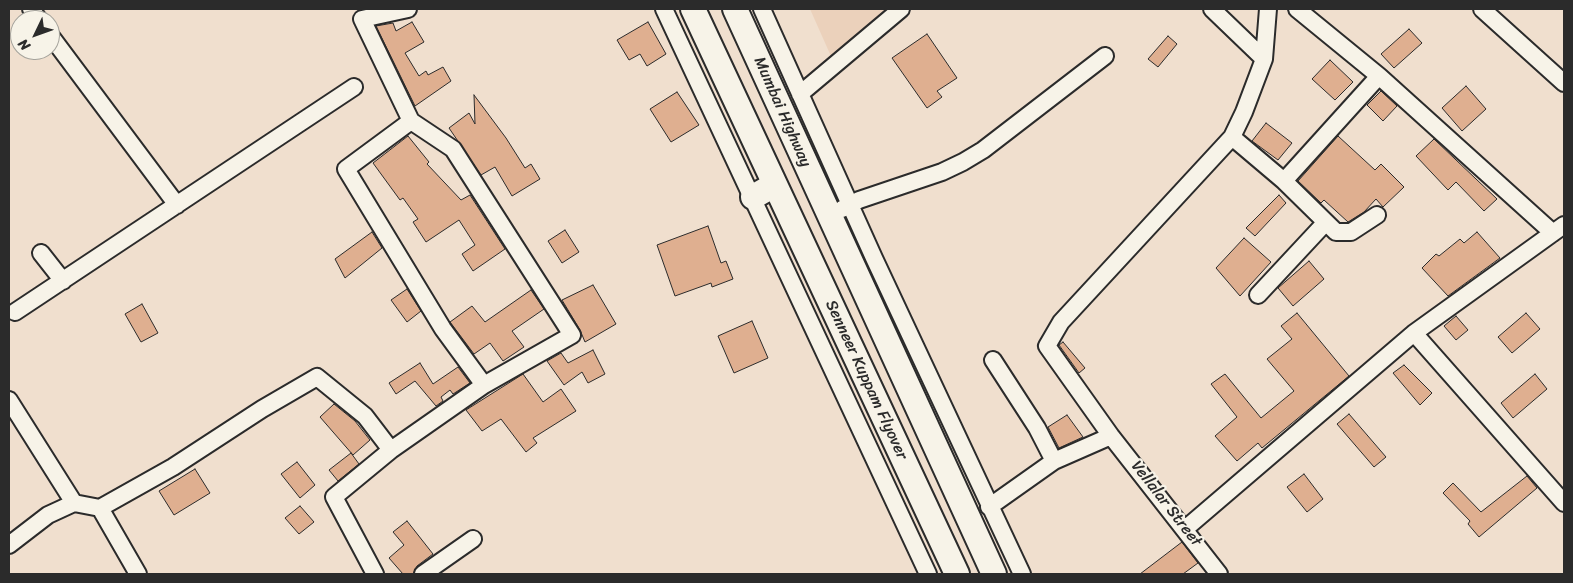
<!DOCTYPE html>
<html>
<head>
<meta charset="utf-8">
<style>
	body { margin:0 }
	#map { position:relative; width:1573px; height:583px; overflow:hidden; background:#f0dfce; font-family:Sriracha,sans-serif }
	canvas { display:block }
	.frame { position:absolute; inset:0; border:10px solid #2b2b2b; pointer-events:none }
	.north { position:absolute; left:10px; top:10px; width:50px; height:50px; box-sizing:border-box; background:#f7f3e8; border:1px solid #a5a39c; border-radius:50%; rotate:228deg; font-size:14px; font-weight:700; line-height:20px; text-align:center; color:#2b2b2b }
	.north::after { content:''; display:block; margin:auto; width:18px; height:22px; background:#2b2b2b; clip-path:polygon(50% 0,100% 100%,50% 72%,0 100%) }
</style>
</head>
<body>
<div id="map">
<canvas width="1573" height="583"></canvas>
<div class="frame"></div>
<div class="north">N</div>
</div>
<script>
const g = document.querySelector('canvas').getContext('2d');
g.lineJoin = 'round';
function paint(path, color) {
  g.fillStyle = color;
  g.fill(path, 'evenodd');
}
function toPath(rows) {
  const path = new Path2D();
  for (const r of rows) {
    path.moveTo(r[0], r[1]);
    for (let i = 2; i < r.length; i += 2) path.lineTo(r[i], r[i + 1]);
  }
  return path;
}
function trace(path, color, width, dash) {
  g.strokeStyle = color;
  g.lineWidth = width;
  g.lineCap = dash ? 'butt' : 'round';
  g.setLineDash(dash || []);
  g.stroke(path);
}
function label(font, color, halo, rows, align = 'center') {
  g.font = font + ' Sriracha,sans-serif';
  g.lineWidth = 4.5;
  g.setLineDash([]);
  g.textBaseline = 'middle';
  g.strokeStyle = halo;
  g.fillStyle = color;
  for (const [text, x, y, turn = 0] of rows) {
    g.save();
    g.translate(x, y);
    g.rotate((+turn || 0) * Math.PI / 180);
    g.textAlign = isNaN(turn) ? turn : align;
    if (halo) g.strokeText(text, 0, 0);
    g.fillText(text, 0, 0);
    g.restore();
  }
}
paint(toPath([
	[810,9,910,9,838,72]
]), '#ebd1bb');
const building = toPath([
	[412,22,424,42,405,53,419,76,426,71,428,75,443,67,451,81,415,106,376,26,393,23,396,31,412,22],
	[648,22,666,54,647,66,640,54,629,60,617,40,648,22],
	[1409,29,1422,43,1394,68,1381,54,1409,29],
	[927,34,957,78,937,91,942,97,927,108,892,58,927,34],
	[1168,36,1177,44,1158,67,1148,59,1168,36],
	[1330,60,1353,82,1335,100,1312,79,1330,60],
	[1466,86,1486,109,1462,131,1442,108,1466,86],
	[1381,91,1397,106,1383,121,1367,105,1381,91],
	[677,92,699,125,671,142,650,109,677,92],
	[474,95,506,138,525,168,531,164,540,179,512,196,495,167,481,175,449,128,469,113,475,124,474,95],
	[1266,123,1292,143,1278,160,1252,141,1266,123],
	[408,136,429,162,427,164,461,200,470,195,505,249,473,271,462,254,475,245,459,220,426,242,413,222,418,219,403,198,400,200,373,163,408,136],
	[1338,136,1375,170,1381,164,1404,187,1383,207,1376,199,1364,212,1348,222,1324,200,1321,203,1298,181,1338,136],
	[1434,139,1497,199,1484,211,1456,182,1448,190,1416,156,1434,139],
	[1279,195,1286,203,1255,236,1246,228,1279,195],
	[708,226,721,263,726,261,733,279,712,287,711,283,675,296,657,245,708,226],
	[565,230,579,252,562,263,548,241,565,230],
	[372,232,382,248,345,278,335,259,372,232],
	[1477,232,1500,258,1448,296,1422,268,1436,254,1439,256,1460,239,1464,243,1477,232],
	[1244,238,1271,262,1240,296,1216,268,1244,238],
	[1309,261,1324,279,1293,306,1278,288,1309,261],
	[593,285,616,324,585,342,580,330,562,300,593,285],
	[407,289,421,311,407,322,391,300,407,289],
	[531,290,544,309,512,331,524,347,503,361,490,343,474,354,450,322,472,306,485,322,531,290],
	[142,304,158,333,141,342,125,314,142,304],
	[1297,313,1349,376,1262,448,1258,443,1237,461,1215,436,1237,417,1211,384,1225,374,1261,418,1294,391,1267,359,1292,339,1281,326,1297,313],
	[1526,313,1540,329,1512,353,1498,337,1526,313],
	[1456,316,1468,330,1456,340,1444,326,1456,316],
	[752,321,768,358,734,373,718,336,752,321],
	[1063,342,1085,368,1079,373,1059,345,1063,342],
	[593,350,605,374,588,383,582,372,564,385,547,361,561,353,568,363,593,350],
	[420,363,433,384,458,367,470,383,453,394,450,390,441,397,443,401,436,406,415,381,396,394,389,383,420,363],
	[1404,365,1432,393,1420,405,1393,373,1404,365],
	[523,374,543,402,561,389,576,411,533,438,537,443,526,452,501,419,482,431,466,410,523,374],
	[1535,374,1547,389,1513,418,1501,403,1535,374],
	[334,404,355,421,370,440,353,455,320,417,334,404],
	[1349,414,1386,457,1374,467,1337,424,1349,414],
	[1067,415,1083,437,1059,448,1048,427,1067,415],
	[351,453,359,464,338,481,329,470,351,453],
	[297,462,315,485,300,498,281,474,297,462],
	[195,469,210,493,174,515,159,491,195,469],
	[1304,474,1323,499,1307,512,1287,487,1304,474],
	[1527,476,1537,488,1479,537,1468,524,1470,521,1443,493,1453,483,1481,512,1527,476],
	[300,506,314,522,299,534,285,518,300,506],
	[407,521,433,554,417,566,413,574,403,574,389,558,404,545,393,532,407,521],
	[1182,542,1198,563,1183,574,1140,574,1182,542]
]);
paint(building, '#dfaf90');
trace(building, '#2b2b2b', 1);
const minor = toPath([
	[31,9,39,20],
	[664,9,928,574],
	[762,9,874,258,1022,574],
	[1212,9,1264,59],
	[1297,9,1379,76,1553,233],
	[1482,9,1564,83],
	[50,35,177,205],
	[800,94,901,9],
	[411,121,453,149,572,335,484,385],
	[1232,137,1284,181,1336,232,1351,232,1377,215],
	[1284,181,1379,76],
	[842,209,859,200,942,172,963,162,983,150,1105,56],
	[41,253,63,281],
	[1258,295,1326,222],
	[15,312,354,87],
	[1414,333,1564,503],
	[993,360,1037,428,1054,461],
	[9,400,74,503],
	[989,507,1054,461,1111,436],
	[1185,529,1414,333,1564,225],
	[9,545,48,515,74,503,100,508],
	[138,574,100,508,173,467,262,409,317,377,365,416,391,450],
	[375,574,334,497,391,450,484,385,443,329,346,169,411,121,362,19,408,9],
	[423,574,473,539],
	[1219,574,1111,436,1047,346,1061,322,1232,137,1244,112,1264,59,1268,9]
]);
const highway = toPath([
	[693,9,957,574],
	[735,9,994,574],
	[753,197,774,185]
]);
trace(minor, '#2b2b2b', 20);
trace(highway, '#2b2b2b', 28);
trace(minor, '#f7f3e8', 16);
trace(highway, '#f7f3e8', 24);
label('16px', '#2b2b2b', '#f7f3e8', [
	["Mumbai Highway",782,112,66],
	["Senneer Kuppam Flyover",866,380,65],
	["Vellalar Street",1166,504,52]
]);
</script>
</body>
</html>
